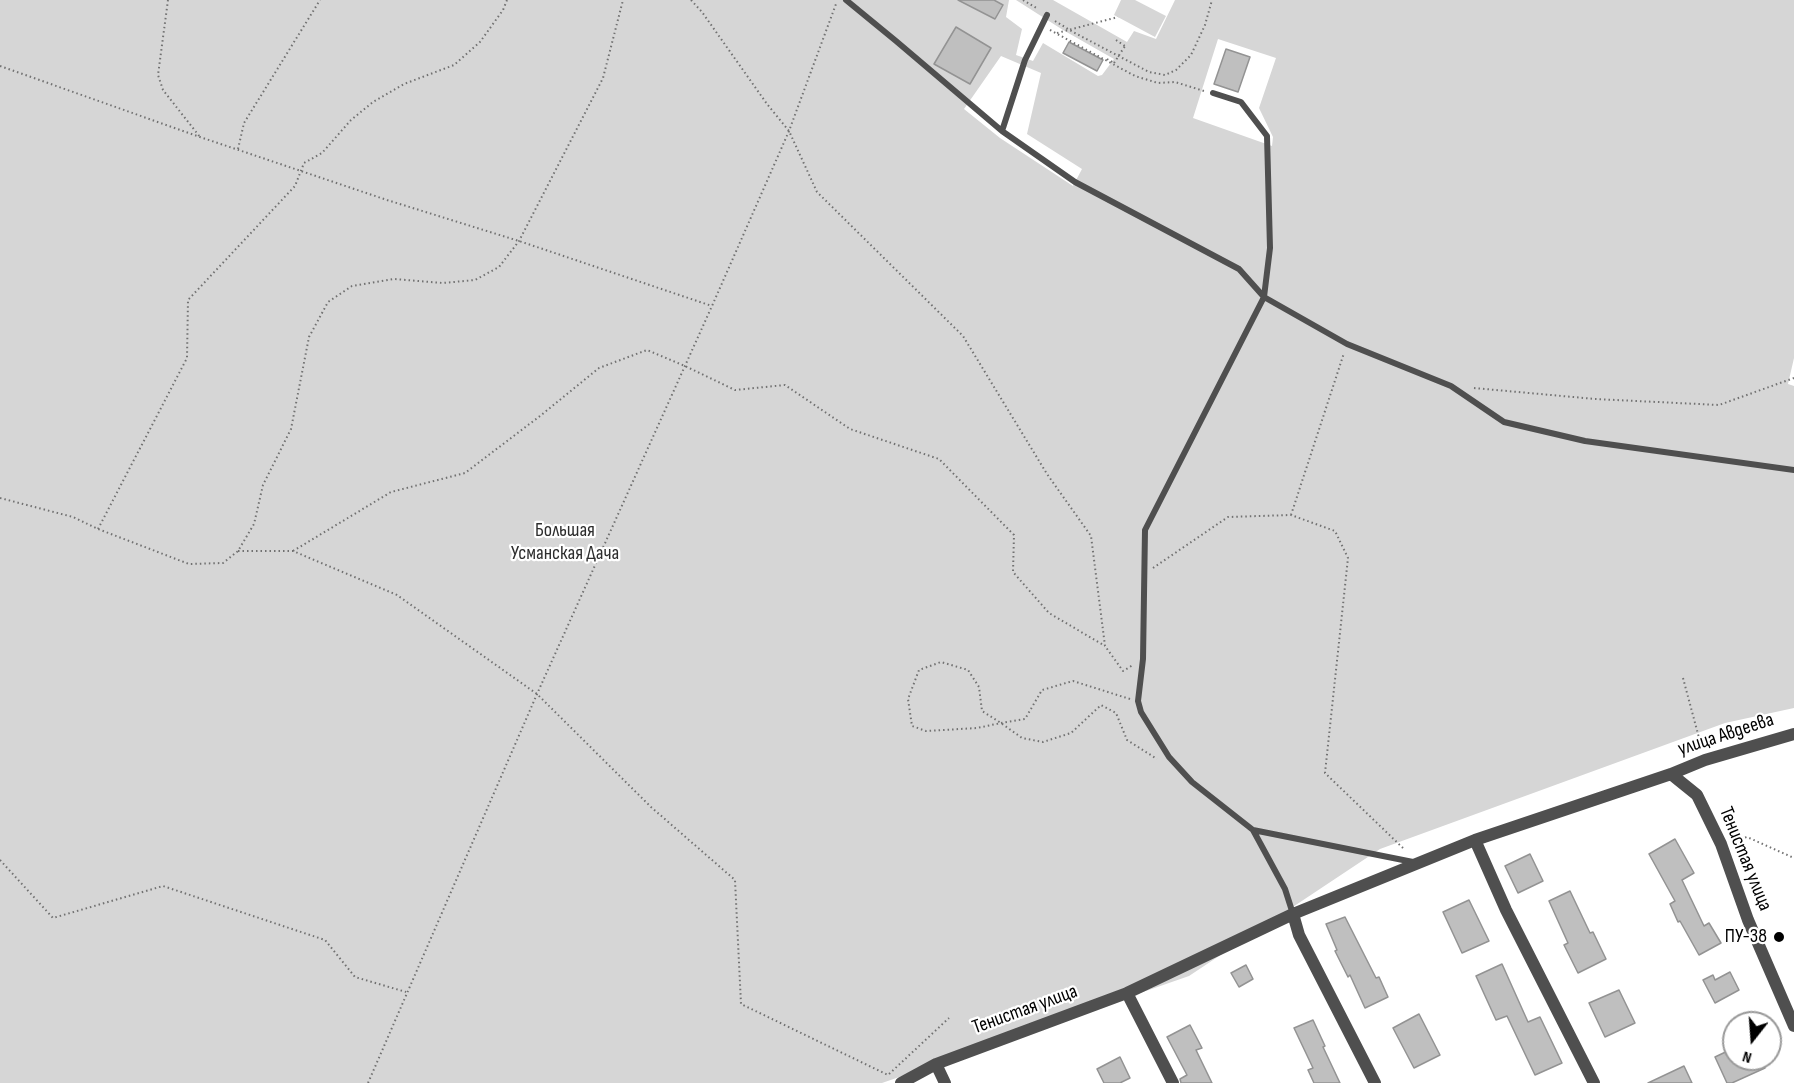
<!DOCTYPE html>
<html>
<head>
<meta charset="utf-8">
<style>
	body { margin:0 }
	#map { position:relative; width:1794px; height:1083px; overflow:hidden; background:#fff; font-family:"Sofia Sans Condensed",sans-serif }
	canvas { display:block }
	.north { position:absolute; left:1722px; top:1011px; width:60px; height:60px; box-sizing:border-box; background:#fff; border:2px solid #999; border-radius:50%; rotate:197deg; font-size:16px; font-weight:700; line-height:24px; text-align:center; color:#000 }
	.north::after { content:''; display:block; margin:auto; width:21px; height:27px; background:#000; clip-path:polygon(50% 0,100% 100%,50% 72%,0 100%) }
</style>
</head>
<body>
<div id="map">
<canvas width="1794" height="1083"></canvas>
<div class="north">N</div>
</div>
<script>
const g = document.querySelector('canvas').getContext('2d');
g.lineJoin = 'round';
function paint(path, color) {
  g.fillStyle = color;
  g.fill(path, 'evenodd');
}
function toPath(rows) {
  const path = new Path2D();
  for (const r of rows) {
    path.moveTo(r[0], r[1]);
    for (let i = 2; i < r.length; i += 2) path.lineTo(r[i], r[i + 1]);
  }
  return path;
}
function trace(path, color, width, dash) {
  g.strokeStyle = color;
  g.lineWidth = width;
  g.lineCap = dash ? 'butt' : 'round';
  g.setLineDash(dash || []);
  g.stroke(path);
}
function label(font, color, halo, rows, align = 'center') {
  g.font = font + ' "Sofia Sans Condensed",sans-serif';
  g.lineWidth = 4.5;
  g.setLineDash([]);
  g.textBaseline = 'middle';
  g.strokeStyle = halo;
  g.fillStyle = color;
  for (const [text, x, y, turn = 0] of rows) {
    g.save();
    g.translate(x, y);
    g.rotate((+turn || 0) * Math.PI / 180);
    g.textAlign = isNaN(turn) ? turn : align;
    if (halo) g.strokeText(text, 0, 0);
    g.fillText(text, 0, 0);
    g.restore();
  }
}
paint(toPath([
	[0,0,1009,0,1006,17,1022,29,1016,55,1033,61,1043,43,1098,76,1102,75,1114,59,1063,30,1016,0,1053,0,1127,42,1134,31,1156,39,1175,0,1794,0,1794,358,1788,384,1794,386,1794,708,1725,723,1380,849,1189,976,882,1083,0,1083],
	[1218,39,1276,58,1259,108,1273,137,1272,146,1193,118],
	[1001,56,1041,73,1027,134,1082,169,1073,186,1000,138,964,109],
	[1121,0,1135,0,1166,16,1155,37,1114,15]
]), '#d6d6d6');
const building = toPath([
	[958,0,994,0,1003,5,995,19,958,0],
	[956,27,991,48,970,84,934,64,956,27],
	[1069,42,1103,60,1097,71,1063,53,1069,42],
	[1226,49,1250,57,1238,92,1214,84,1226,49],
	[1675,839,1694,873,1682,880,1704,926,1709,923,1721,943,1699,955,1680,921,1678,922,1670,904,1675,901,1649,854,1675,839],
	[1530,854,1543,881,1518,893,1505,866,1530,854],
	[1570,891,1590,933,1593,932,1606,959,1578,973,1564,945,1568,943,1549,901,1570,891],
	[1469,900,1489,941,1462,953,1443,912,1469,900],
	[1345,917,1376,978,1379,977,1388,997,1365,1008,1350,975,1348,977,1335,951,1337,950,1326,924,1345,917],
	[1502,964,1528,1022,1540,1017,1562,1063,1535,1075,1507,1016,1496,1020,1476,976,1502,964],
	[1246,965,1253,979,1239,987,1231,973,1246,965],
	[1730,972,1739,990,1715,1003,1703,980,1713,975,1715,980,1730,972],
	[1619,990,1635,1023,1605,1037,1589,1003,1619,990],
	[1419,1014,1440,1055,1414,1068,1393,1028,1419,1014],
	[1313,1020,1325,1046,1323,1047,1340,1083,1314,1083,1308,1070,1313,1068,1294,1028,1313,1020],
	[1190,1025,1202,1048,1196,1050,1212,1083,1181,1083,1180,1079,1187,1075,1167,1037,1190,1025],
	[1734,1048,1734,1059,1761,1059,1765,1068,1732,1083,1727,1083,1715,1057,1734,1048],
	[1120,1057,1130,1078,1120,1083,1104,1083,1097,1069,1120,1057],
	[1684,1066,1692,1083,1648,1083,1684,1066]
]);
paint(building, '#bfbfbf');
trace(building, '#939393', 1.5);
trace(toPath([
	[168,0,158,75,163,90,200,137],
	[691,0,702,12,767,104,789,131,817,192,963,336,1047,474,1091,536,1105,646,1123,671,1133,665],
	[1023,0,1038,9],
	[1055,21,1073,32,1149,72,1165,75,1176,70,1191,55,1205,25,1212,0],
	[1050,30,1135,76,1158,83,1175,82,1204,91],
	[1057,33,1118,17],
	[1116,40,1125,46],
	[1107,59,1114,63],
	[0,66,200,137,387,200,519,241,712,306],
	[238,149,244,123,320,0],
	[1474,388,1595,399,1719,405,1794,378],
	[0,498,73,517,98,529,189,564,223,563,238,551,254,524,263,485,291,429,309,337,328,302,352,286,394,279,443,283,475,280,499,267,519,241,603,78,623,0],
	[1291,515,1344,353],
	[98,529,187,358,188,300,295,186,304,163,322,153,351,120,373,102,404,84,454,65,480,42,503,10,507,0],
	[238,551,293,551,397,595,537,694,651,807,735,880,741,1004,888,1075,949,1018],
	[293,551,391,492,465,473,540,416,599,368,647,350,685,366,735,390,785,385,850,429,939,459,1014,535,1013,572,1049,613,1105,646],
	[1153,568,1228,517,1291,515,1335,531,1348,558,1325,773,1404,849],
	[1683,678,1702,749],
	[1130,699,1073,681,1042,690,1025,719,1001,723,977,728,926,731,912,726,908,699,919,670,941,662,968,670,979,687,982,711,1001,723,1022,738,1043,742,1071,733,1101,705,1116,713,1127,740,1157,759],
	[1732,841,1747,837,1794,858],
	[0,860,53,918,163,886,325,940,355,977,406,992],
	[368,1083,537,694,712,306,789,131,836,4]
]), '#717171', 2, [1.5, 3]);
trace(toPath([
	[846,0,896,41,1002,131],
	[1047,15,1025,60,1002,131,1075,182,1239,269,1264,297,1347,344,1451,386,1504,422,1585,441,1794,470],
	[1213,93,1241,102,1267,136,1270,248,1264,297,1145,530,1143,659,1138,701,1141,712,1169,757,1192,782,1253,830],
	[1293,914,1285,889,1253,830,1413,862]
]), '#4f4f4f', 6);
trace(toPath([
	[1671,774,1697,795,1721,844,1748,920,1794,1026],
	[1475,840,1506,910,1594,1083],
	[1293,914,1299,935,1375,1083],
	[1127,993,1173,1083],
	[936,1064,945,1083],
	[901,1083,936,1064,1127,993,1293,914,1475,840,1671,774,1705,760,1794,734]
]), '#4f4f4f', 12);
trace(toPath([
	[1114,63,1125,46]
]), '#717171', 2, [1.5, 3]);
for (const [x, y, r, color] of [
	[1779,937,6,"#000"]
]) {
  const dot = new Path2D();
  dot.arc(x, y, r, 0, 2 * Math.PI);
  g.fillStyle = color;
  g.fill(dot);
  trace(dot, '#fff', 2);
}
label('20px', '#2d2d2d', '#fff', [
	["Большая",565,531],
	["Усманская Дача",565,554]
]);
label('20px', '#000', '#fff', [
	["улица Авдеева",1726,735,-18],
	["Тенистая улица",1745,859,68],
	["Тенистая улица",1025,1010,-20]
]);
label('20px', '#000', '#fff', [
	["ПУ-38",1767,937]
], 'right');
</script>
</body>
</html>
